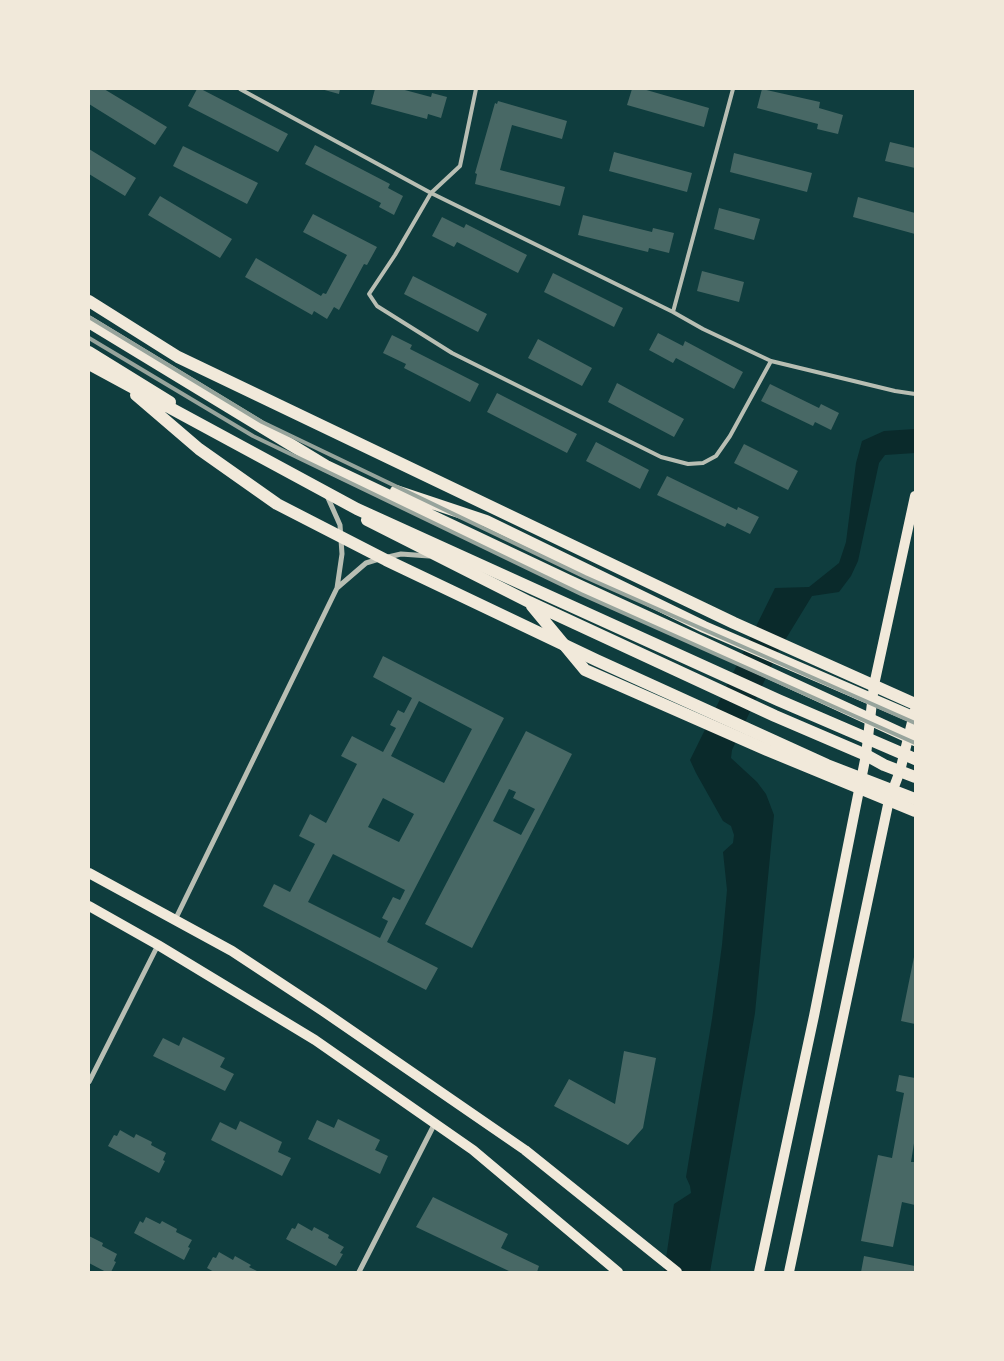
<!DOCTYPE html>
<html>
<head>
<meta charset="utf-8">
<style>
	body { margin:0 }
	#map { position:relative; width:1004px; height:1361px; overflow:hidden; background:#0f3d3e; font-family:Helvetica,sans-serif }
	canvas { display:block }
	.frame { position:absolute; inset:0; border:90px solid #f1e9da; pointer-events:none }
</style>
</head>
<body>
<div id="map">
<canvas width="1004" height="1361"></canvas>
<div class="frame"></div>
</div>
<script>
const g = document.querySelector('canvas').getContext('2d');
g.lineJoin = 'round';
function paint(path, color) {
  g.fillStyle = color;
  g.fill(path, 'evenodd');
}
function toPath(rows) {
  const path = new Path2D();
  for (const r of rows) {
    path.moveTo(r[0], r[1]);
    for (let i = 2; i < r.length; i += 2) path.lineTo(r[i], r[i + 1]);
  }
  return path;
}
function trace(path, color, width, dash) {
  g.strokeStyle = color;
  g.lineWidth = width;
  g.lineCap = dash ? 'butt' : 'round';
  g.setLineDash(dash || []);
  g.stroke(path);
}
paint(toPath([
	[915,429,915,453,885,455,879,463,858,561,851,576,839,592,812,596,779,650,732,750,731,758,757,782,766,794,774,815,755,1013,710,1272,664,1272,674,1204,691,1193,690,1186,686,1177,712,1019,722,945,727,890,723,852,733,843,734,835,731,826,723,821,696,773,690,760,775,588,809,587,839,563,846,542,856,463,862,441,884,431]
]), '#0a2a2b');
paint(toPath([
	[89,89,104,89,167,127,155,145,89,104],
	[197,89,201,89,288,134,278,152,188,106],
	[321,89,340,89,339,94],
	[375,89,401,89,431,97,432,93,447,97,441,118,428,114,427,119,371,104],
	[632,89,643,89,709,108,704,127,627,105],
	[762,89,820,102,819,108,843,115,838,134,817,129,818,124,757,108],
	[498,101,567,121,562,139,512,125,500,170,565,187,560,206,475,184,477,174,475,173,495,103,497,104],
	[890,142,915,148,915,168,885,161],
	[315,145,390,184,388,188,403,196,394,215,379,207,381,203,305,164],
	[183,146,258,183,247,204,173,166],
	[89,149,136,178,125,196,89,174],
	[614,152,692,173,687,192,609,171],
	[734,153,812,173,807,192,730,172],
	[160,196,232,239,220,258,148,215],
	[858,197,915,213,915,234,853,217],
	[719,208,760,219,754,240,714,229],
	[313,214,377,247,367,265,364,264,339,310,334,307,327,319,314,311,312,315,245,277,256,258,321,296,323,293,326,294,347,255,303,232],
	[583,215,652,232,653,228,674,233,669,253,649,248,648,252,578,235],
	[442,217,464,228,466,224,527,255,518,273,457,242,454,247,432,236],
	[702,271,744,282,739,302,697,291],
	[553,273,623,308,614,327,544,292],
	[413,276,487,314,478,332,404,294],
	[658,333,683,346,685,341,743,372,734,389,676,358,673,363,649,350],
	[392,335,412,345,410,349,479,384,470,402,404,368,406,364,383,353],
	[538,339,592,368,582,386,528,358],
	[617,383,684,419,674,437,608,402],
	[770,384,819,408,821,404,839,413,831,430,815,422,813,426,761,401],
	[497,393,577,434,567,453,487,412],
	[596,442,649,470,640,489,586,461],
	[744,444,798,471,788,490,734,463],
	[667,476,737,510,738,507,759,517,750,534,727,523,725,527,657,495],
	[383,656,504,718,387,942,438,968,426,990,263,906,274,884,290,892,315,844,299,836,310,814,326,823,357,764,341,756,352,736,383,752,396,728,390,725,398,710,404,713,412,698,373,677],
	[419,701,472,729,444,783,391,756],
	[383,798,414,814,399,842,368,827],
	[333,854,405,890,400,900,393,897,382,918,388,921,380,938,308,902],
	[526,731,572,754,472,948,425,924],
	[509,789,516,792,513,798,535,809,521,835,493,821],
	[914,957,915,957,915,1024,901,1021],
	[183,1037,225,1058,220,1067,234,1074,225,1091,153,1056,163,1038,179,1046],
	[624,1051,656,1058,643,1128,628,1145,554,1106,569,1079,615,1104],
	[899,1075,915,1078,915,1137,911,1162,915,1162,915,1205,902,1202,893,1247,861,1241,878,1155,892,1158,904,1093,896,1091],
	[338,1119,380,1140,375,1150,388,1156,380,1174,308,1139,317,1120,334,1128],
	[240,1121,282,1142,278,1152,291,1158,282,1176,211,1140,220,1122,236,1130],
	[120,1130,134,1138,136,1134,152,1142,151,1145,166,1153,163,1160,165,1161,159,1173,108,1146,114,1135,117,1136],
	[433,1197,508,1234,501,1248,539,1266,537,1272,511,1272,416,1227],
	[146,1217,160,1224,162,1221,177,1229,176,1232,192,1240,188,1247,190,1248,184,1260,134,1233,140,1221,143,1223],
	[298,1223,312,1231,314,1227,329,1235,328,1238,344,1247,340,1253,343,1254,336,1266,286,1239,292,1228,295,1229],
	[89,1236,103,1243,102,1246,117,1254,114,1261,116,1262,111,1272,106,1272,89,1263],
	[219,1252,233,1260,235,1256,251,1265,249,1267,259,1272,214,1272,207,1268,213,1257,216,1258],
	[864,1256,915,1266,915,1272,861,1272]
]), '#486865');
trace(toPath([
	[240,89,431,193,673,312,703,329,771,361,895,391,915,394],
	[476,89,460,166,431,193,395,255,369,294,377,306,452,353,661,457,688,464,703,463,716,456,730,436,771,361],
	[673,312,733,89]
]), '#b8beb3', 4);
trace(toPath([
	[328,498,340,525,342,554,337,588,366,563,379,559],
	[388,557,401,554,429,556],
	[175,920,337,588],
	[89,1082,158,945],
	[359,1272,435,1123]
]), '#b8beb3', 5);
trace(toPath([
	[89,873,232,951,323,1011,525,1150,677,1272],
	[89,906,158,945,315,1040,473,1150,618,1272],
	[759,1272,814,1016,866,755,874,685,915,496],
	[789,1272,889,800,900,771,915,710]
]), '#f1e9da', 10);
trace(toPath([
	[89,301,178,357,734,623,915,704],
	[89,352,170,402],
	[367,520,529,602,775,716,866,755,884,765,915,777],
	[532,606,585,670,767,750,915,811]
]), '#f1e9da', 12);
trace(toPath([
	[89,322,326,466,567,580,915,740],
	[89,364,357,509,778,700,915,759],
	[136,395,199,449,277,504,386,560,596,660,827,765,915,799],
	[396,491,486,521,704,627,915,718]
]), '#f1e9da', 12);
trace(toPath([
	[89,317,262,422,585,577,915,723],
	[89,338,253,436,581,594,915,743]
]), '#97a49c', 4);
</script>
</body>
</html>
